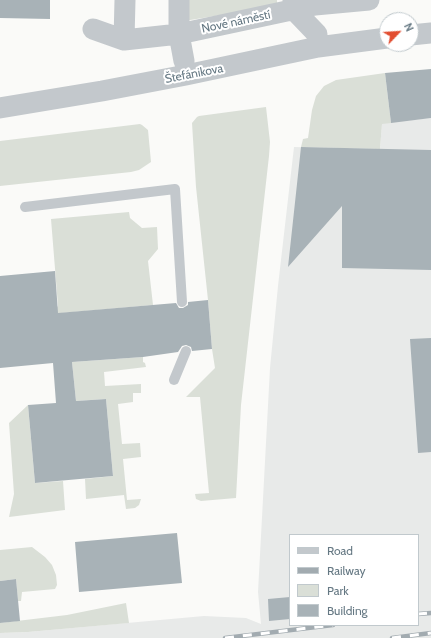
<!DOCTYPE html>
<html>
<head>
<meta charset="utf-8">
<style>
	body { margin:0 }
	#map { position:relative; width:431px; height:638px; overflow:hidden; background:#fafaf8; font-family:Cabin,sans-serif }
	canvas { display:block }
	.legend { position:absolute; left:289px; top:534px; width:130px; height:92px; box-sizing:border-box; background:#fff; border:1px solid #c1c9cd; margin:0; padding:5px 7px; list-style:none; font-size:12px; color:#657883 }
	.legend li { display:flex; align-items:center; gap:8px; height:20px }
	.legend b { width:20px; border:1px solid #c1c9cd }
	.north { position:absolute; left:379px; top:12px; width:40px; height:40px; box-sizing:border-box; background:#fff; border:1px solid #c1c9cd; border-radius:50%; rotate:65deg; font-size:11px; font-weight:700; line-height:16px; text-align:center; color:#657883 }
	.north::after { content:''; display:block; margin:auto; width:14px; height:18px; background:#e24d30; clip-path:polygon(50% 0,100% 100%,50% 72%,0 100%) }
</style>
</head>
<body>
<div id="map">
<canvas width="431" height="638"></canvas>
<ul class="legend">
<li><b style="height:5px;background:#c3c8cc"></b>Road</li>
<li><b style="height:5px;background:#a2abb0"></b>Railway</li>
<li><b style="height:11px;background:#dadfd7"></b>Park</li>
<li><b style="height:11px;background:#a8b2b7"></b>Building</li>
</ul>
<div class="north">N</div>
</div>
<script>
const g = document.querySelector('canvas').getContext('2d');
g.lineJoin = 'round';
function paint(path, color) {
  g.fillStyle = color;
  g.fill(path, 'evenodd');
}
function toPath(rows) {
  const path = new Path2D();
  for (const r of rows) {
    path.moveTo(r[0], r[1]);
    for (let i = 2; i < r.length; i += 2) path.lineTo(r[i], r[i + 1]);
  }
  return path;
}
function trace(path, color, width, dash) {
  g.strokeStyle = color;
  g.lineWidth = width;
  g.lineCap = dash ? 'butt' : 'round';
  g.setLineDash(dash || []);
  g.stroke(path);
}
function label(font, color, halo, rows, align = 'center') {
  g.font = font + ' Cabin,sans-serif';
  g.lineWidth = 4;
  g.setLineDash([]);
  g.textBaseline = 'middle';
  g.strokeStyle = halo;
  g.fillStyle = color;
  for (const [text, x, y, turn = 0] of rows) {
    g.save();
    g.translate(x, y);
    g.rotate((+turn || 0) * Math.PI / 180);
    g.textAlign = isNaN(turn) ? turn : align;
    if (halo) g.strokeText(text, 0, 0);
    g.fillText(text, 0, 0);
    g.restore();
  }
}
paint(toPath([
	[431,118,431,638,0,638,0,633,28,632,204,616,246,618,261,624,258,592,270,368,278,286,294,147,380,149,382,123],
	[290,535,418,535,418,625,290,625]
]), '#e8eae9');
paint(toPath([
	[185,0,277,0,277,6,184,21],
	[385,73,391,123,382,124,380,149,301,147,303,139,308,138,312,110,316,96,324,86,336,80],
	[266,107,270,142,269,156,241,405,236,498,201,501,196,499,195,494,209,493,200,397,186,397,215,368,212,349,208,300,196,187,192,123,197,117,199,116],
	[140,124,142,125,148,130,151,162,139,170,131,172,0,186,0,141],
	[129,212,130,218,142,228,157,227,158,249,148,261,153,305,50,314,58,306,51,219],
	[143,357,143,362,145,363,146,367,104,372,105,386,141,384,141,393,133,393,133,402,118,404,122,444,140,443,141,457,123,459,127,500,141,499,139,505,135,508,126,509,124,495,86,499,85,479,113,476,106,399,76,401,72,362],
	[28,405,35,483,63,481,65,510,9,517,14,494,9,423],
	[32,547,45,557,52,565,56,575,57,585,55,589,22,592,21,601,18,601,16,579,0,581,0,550],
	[126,603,129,623,28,632,0,633,0,623,67,615]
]), '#dadfd7');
paint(toPath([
	[0,0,50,0,50,19,0,18],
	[431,69,431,118,391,123,385,73],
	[301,147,431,150,431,270,342,268,342,206,288,267],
	[55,271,58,313,176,303,179,308,183,308,188,305,188,302,208,300,212,349,192,351,191,347,186,345,182,346,178,352,143,357,72,362,76,401,106,399,113,476,35,483,28,405,56,403,53,363,0,368,0,276],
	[431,338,431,452,418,453,410,339],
	[177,533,182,583,79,592,75,542],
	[16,579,20,621,0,623,0,581],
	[290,597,290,619,269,621,268,599]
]), '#a8b2b7');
trace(toPath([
	[25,207,175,189,182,302],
	[174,380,186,351]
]), '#c3c8cc', 10);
trace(toPath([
	[179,0,179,34,184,61],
	[293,0,293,9,317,34],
	[93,29,124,40,179,34,315,5,369,0],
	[411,35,431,33],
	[124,40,125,0],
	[0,108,102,91,186,75,318,47,387,38]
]), '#c3c8cc', 21);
const rail = toPath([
	[418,614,431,613],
	[225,638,333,625],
	[392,638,431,633]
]);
trace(rail, '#a2abb0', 4.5);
trace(rail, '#fff', 3, [9]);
label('12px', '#657883', '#fff', [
	["Nové náměstí",236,22,-12],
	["Štefánikova",194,74,-11]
]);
</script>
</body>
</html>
